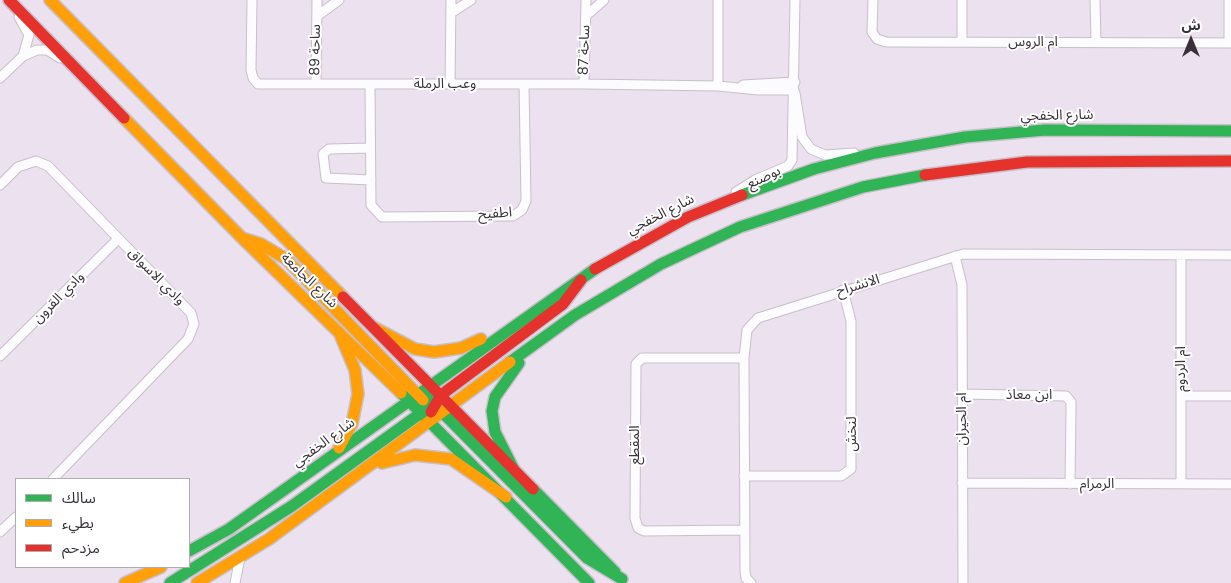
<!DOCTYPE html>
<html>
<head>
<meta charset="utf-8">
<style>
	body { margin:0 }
	#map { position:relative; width:1231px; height:583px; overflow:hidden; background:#ece2ef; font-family:Poppins,"Noto Sans Arabic",sans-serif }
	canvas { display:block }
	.legend { position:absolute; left:15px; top:478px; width:175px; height:90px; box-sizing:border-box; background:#fff; border:1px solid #afadb0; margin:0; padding:6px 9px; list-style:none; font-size:15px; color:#38313a }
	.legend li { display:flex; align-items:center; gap:10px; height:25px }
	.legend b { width:25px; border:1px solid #afadb0 }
	.north { position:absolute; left:1166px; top:15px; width:50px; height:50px; -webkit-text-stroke:4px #fff; paint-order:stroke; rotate:0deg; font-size:14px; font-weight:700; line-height:20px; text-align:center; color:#38313a }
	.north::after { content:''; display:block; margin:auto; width:18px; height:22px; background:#38313a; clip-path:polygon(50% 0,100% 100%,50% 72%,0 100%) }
</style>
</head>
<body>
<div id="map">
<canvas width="1231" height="583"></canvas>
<ul class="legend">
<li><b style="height:6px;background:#30b455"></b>سالك</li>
<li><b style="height:6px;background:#ff9f0a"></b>بطيء</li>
<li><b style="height:6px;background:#e5322d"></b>مزدحم</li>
</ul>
<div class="north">ش</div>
</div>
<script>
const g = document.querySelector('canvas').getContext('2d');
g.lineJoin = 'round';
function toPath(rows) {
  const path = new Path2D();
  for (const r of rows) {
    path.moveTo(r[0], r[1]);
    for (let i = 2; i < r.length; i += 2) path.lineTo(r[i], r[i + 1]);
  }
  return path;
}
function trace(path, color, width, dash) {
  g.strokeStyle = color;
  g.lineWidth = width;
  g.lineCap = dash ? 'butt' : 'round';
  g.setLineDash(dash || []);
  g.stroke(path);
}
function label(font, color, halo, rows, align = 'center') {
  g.font = font + ' Poppins,"Noto Sans Arabic",sans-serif';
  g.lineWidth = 4;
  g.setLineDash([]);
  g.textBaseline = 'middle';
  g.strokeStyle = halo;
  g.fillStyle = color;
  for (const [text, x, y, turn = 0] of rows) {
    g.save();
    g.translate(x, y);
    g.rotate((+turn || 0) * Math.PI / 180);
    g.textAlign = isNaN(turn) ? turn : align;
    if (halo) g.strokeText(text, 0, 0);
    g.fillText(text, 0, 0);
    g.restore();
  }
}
const street = toPath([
	[252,0,251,70,253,78,258,84,584,84,718,86,758,90,794,90],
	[873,0,872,32,877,39,886,42,1231,43],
	[962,0,962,42],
	[1095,0,1096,42],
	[451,13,471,0],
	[317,16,339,0],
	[586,16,604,0],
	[19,17,29,35,23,56],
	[1229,43,1229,0],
	[0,78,23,56,37,50,47,50,60,58],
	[316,84,317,0],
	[370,84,371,205,382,217,513,216,522,210,526,201,524,84],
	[450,84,451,0],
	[584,84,586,0],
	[743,85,795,82],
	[718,86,718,0],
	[795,93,802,137,811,149,825,155,854,153],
	[370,148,329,149,323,154,326,178,371,180],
	[0,185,18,167,36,161,48,166,191,313,194,324,188,339,53,479],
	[736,192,755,180,788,166,792,160,795,0],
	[1181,255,1181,484],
	[955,256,962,285,963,583],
	[0,356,118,239],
	[744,358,642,358,636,364,635,518,638,528,644,531,745,530],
	[963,394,1066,396,1071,402,1071,410,1070,484],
	[1181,396,1231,396],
	[744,476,841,476,851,469,851,321,843,290],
	[962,483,1231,484],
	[0,532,16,517],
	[235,583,240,558],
	[751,583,746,578,745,571,744,358,747,330,758,318,963,254,1231,255]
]);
const fast = toPath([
	[742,195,814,169,875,153,965,137,1045,130,1231,131],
	[510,362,575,315,661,264,740,227,863,187,925,175],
	[401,393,589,583],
	[433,409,446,416,587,558,622,579],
	[515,472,495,432,492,411,495,397,519,363],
	[533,489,615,572],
	[189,551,229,529,595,269],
	[170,583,292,506,421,413,428,403,430,384]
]);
const slow = toPath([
	[50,0,343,297],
	[124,118,242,238,401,393],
	[242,238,261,244,286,259,423,400],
	[375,328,415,349,434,352,461,348,481,339],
	[339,332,355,370,358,394,352,424,339,448],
	[382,463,415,455,451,459,506,497],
	[125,583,161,567],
	[197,583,269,539,510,362]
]);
const jam = toPath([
	[9,0,124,118],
	[925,175,1027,162,1231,161],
	[595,269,688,217,742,195],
	[343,297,533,489],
	[431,412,441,395,563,304,581,280]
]);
trace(street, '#c7bfc9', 11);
trace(fast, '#c7bfc9', 14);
trace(slow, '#c7bfc9', 14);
trace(jam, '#c7bfc9', 14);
trace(street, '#fcfbfd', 9);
trace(fast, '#30b455', 11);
trace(slow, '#ff9f0a', 11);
trace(jam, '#e5322d', 11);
label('14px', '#38313a', '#fff', [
	["ام الروس",1033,42],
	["ساحة 89",316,50,-89],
	["ساحة 87",585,50,-88],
	["وعب الرملة",445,84],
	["شارع الخفجي",1057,116,-1],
	["بوصنع",764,178,-25],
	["اطفيح",495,214,-4],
	["شارع الخفجي",661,215,-27],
	["وادي الاسواق",156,277,45],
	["شارع الجامعة",309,281,44],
	["الانشراح",858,286,-17],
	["وادي القرون",59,298,-45],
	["ام الردوم",1181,369,-90],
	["ابن معاذ",1029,395],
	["ام الحيران",962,419,-90],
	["لنخش",852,434,-90],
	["شارع الخفجي",324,443,-36],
	["المقطع",635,445,-90],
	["الرمرام",1097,484]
]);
</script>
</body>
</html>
